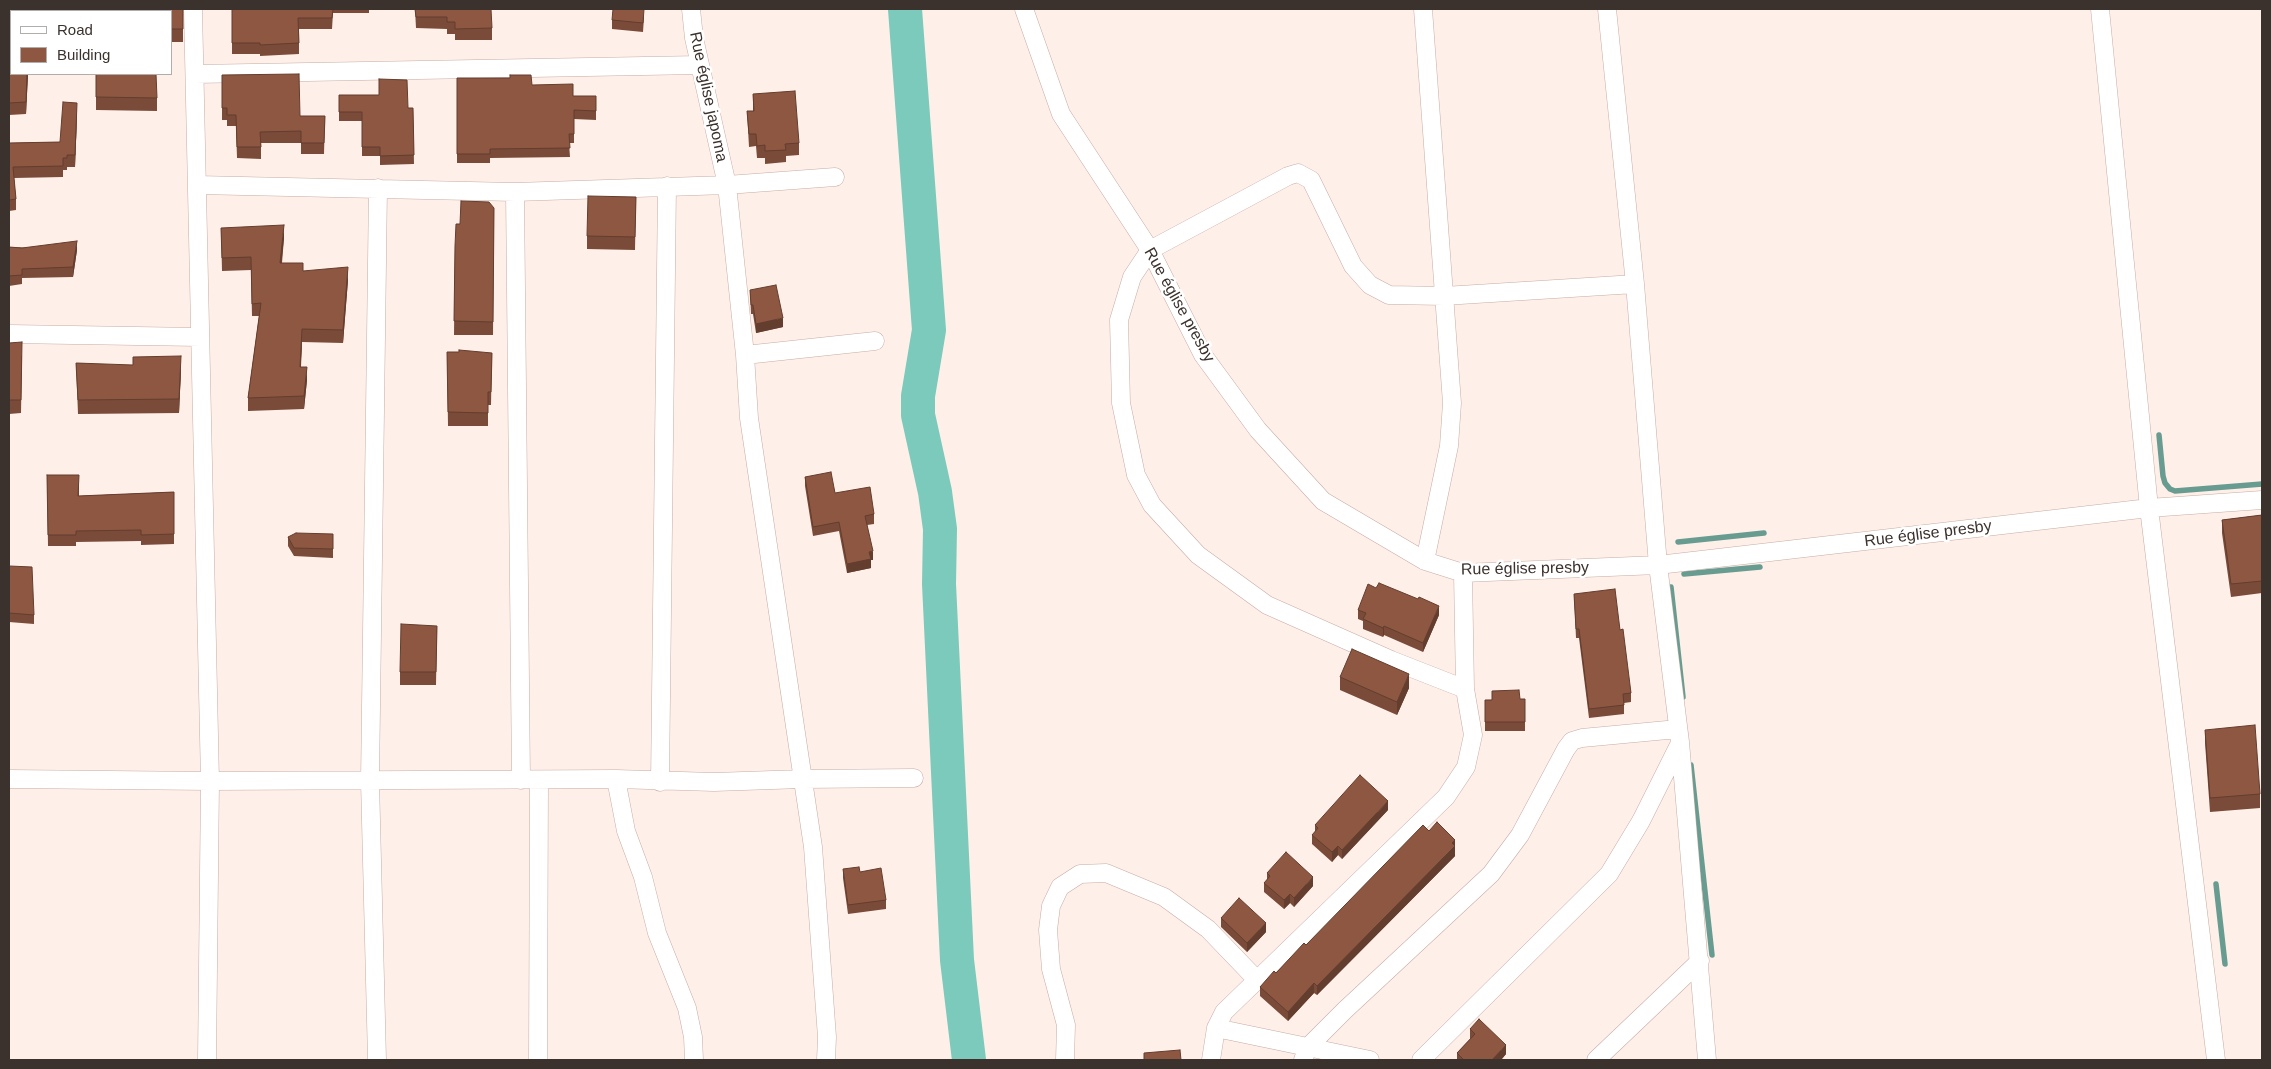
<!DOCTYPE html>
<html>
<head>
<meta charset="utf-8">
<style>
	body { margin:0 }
	#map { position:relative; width:2271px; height:1069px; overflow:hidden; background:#ffefe9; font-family:Helvetica,sans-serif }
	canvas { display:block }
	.frame { position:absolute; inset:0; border:10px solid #3b322e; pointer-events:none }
	.legend { position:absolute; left:10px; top:10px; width:162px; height:65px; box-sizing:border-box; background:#fff; border:1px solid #b1adab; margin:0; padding:6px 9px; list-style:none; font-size:15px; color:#3b322e }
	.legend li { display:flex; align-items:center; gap:10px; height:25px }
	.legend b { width:25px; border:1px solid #b1adab }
</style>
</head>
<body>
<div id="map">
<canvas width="2271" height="1069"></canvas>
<div class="frame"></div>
<ul class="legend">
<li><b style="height:6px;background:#fff"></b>Road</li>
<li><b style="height:14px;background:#8e5742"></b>Building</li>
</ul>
</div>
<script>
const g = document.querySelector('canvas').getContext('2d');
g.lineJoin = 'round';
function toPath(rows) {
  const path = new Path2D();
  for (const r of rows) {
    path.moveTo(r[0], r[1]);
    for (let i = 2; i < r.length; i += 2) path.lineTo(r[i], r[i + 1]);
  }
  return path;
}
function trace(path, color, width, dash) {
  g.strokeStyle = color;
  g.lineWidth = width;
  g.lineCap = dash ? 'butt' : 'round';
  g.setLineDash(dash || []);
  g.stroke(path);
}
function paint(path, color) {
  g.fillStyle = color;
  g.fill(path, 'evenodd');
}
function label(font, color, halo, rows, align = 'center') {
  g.font = font + ' Helvetica,sans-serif';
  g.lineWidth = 5;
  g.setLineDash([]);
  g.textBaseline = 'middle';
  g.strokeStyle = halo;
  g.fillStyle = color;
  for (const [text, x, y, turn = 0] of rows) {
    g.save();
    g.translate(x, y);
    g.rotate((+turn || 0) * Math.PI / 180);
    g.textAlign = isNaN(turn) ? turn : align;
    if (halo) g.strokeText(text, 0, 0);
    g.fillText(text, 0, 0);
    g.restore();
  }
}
trace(toPath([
	[2159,435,2163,476,2165,483,2170,489,2175,491,2262,484],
	[1678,542,1764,533],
	[1684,574,1760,567],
	[1671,587,1683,697],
	[1691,765,1712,955],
	[2216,884,2225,964]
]), '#689c91', 5.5);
trace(toPath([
	[905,9,929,330,918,396,918,415,935,492,940,529,939,584,957,960,969,1060]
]), '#7bcabc', 34);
const minor = toPath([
	[193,9,210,781,207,1060],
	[691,9,694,38,727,185,745,355,749,418,813,847,827,1037,826,1060],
	[1024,9,1061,114,1150,250,1203,355,1258,430,1323,501,1425,561,1463,573,1658,565,2149,508,2262,500],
	[1423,9,1452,403,1449,446,1425,561],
	[1607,9,1635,284,1658,565,1680,742,1707,1060],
	[2100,9,2149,508,2216,1060],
	[195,74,700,65],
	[197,185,515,192,727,185,835,177],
	[515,192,521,780],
	[9,334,200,337],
	[745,355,875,341],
	[1465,689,1391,660,1267,605,1198,555,1152,505,1136,475,1121,403,1119,320,1132,277,1150,250,1288,176,1298,173,1311,180,1353,266,1370,285,1389,295,1444,296,1635,284],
	[9,779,210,781,616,779,714,782,802,779,914,778],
	[616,779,626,831,643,877,657,933,687,1008,693,1037,694,1060],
	[660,782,667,186],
	[1216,1028,1370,1060],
	[377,1060,370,781,378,188],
	[538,1060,539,780],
	[1065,1060,1066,1025,1051,969,1048,930,1051,906,1060,887,1080,874,1106,873,1164,897,1208,929,1257,980],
	[1211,1060,1216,1028,1224,1012,1446,797,1466,767,1473,735,1465,689,1463,573],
	[1303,1060,1308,1047,1345,1010,1491,874,1520,835,1566,749,1572,741,1582,738,1678,729],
	[1421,1060,1609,874,1641,821,1680,743],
	[1596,1060,1700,961]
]);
trace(minor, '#c6ada4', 19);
trace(minor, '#fff', 18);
paint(toPath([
	[31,9,183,9,183,42,171,42,171,11,31,11],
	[232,9,369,9,369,13,333,13,332,29,299,29,299,54,260,56,260,54,232,54],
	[415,9,492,28,492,40,455,40,455,34,447,34,447,29,416,28],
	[644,17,643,32,612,29,612,20],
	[9,31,28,74,26,114,9,115],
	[96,74,157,98,157,111,96,110],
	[222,75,300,116,325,116,324,154,301,154,301,143,261,143,261,159,237,158,236,126,227,126,227,120,222,120],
	[457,78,510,78,532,85,573,96,596,96,596,120,574,119,574,143,569,143,570,157,490,158,490,163,457,163],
	[753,94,799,143,799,155,786,156,786,162,765,164,765,158,757,158,756,146,749,147,747,111,753,111],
	[339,95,408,108,413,108,414,164,380,165,380,156,362,156,362,121,339,121],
	[77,115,75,167,67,167,67,170,63,170,63,177,14,178,16,199,16,210,9,211,9,143,60,142],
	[636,197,635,250,587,249,587,236],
	[494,208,493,335,454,335,455,246,460,224],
	[221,228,284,238,282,263,303,271,348,280,343,343,302,342,301,367,307,380,304,409,248,411,248,398,259,316,252,316,251,270,222,271],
	[9,247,77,250,73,277,22,278,22,284,9,286],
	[750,290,783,327,756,333,753,314,751,314],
	[9,343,22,356,21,413,9,414],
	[447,352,492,353,491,405,488,405,488,426,448,426],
	[76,363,181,370,179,413,78,414],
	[47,475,79,486,79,496,174,492,174,544,141,545,141,541,76,542,76,546,48,546],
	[805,477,874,514,874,524,867,525,873,560,871,560,871,568,847,573,839,531,813,536,805,486],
	[2262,515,2262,593,2231,597,2222,533,2222,520],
	[333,534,333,558,294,556,288,546,288,537],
	[9,566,34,615,34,624,9,622],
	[1574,594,1620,630,1631,693,1631,702,1624,703,1624,714,1589,718,1579,638,1576,638],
	[1358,610,1439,615,1423,652,1384,635,1383,637,1363,629,1363,621,1358,619],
	[437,626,436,685,400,685,400,672],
	[1340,677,1409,688,1397,715,1340,690],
	[1525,699,1525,731,1485,731,1485,700],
	[2205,730,2260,794,2260,808,2210,812,2205,743],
	[1388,810,1342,859,1338,855,1332,862,1312,844,1312,835,1315,832,1315,825],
	[1429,831,1455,840,1455,856,1317,995,1314,993,1288,1021,1260,996,1260,987,1306,945],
	[843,869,860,872,886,900,886,909,848,914,843,878],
	[1267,873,1313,886,1294,907,1290,903,1284,909,1264,892,1264,883,1267,880],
	[1221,918,1266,932,1247,952,1221,927],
	[1470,1029,1506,1054,1501,1060,1457,1060,1457,1053,1470,1039]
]), '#7a4b39');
paint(toPath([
	[27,74,28,74,26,114,26,102],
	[77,103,77,115,75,167,75,155],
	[284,225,284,238,280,276,280,263],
	[77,241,77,250,73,277,73,267],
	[348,267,348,280,343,343,343,330],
	[783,318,783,327,756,333,756,324],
	[302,329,302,342,300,380,300,367],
	[181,356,181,370,179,413,179,399],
	[307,367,307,380,304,409,304,396],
	[873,551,873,560,871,560,871,568,847,573,847,564],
	[1439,606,1439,615,1423,652,1423,643],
	[1384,626,1384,635,1383,637,1383,628],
	[1409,674,1409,688,1397,715,1397,702],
	[1388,801,1388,810,1342,859,1342,850],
	[1455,840,1455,856,1317,995,1317,986],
	[1338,846,1338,855,1332,862,1332,852],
	[1313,877,1313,886,1294,907,1294,898],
	[1290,894,1290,903,1284,909,1284,900],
	[1266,923,1266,932,1247,952,1247,943],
	[1314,983,1314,993,1288,1021,1288,1012],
	[1506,1045,1506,1054,1501,1060,1492,1060]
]), '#633d2e');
const building = toPath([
	[36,9,183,9,183,29,171,29,171,11,36,11,36,9],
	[232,9,333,9,332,18,298,18,299,43,260,45,260,43,232,43,232,9],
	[415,9,491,9,492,28,455,29,455,22,447,22,447,17,416,17,415,9],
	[613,9,644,9,643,23,612,20,613,9],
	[9,31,11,31,11,74,27,74,26,102,9,103,9,31],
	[96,74,156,74,157,98,96,97,96,74],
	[299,74,300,116,325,116,324,143,301,143,301,131,260,132,261,147,237,147,236,115,227,115,227,108,222,108,222,75,299,74],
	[510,75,531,75,532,85,573,84,573,96,596,96,596,111,574,110,574,134,569,134,570,148,490,149,490,154,457,154,457,78,510,78,510,75],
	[379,79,407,80,408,108,413,108,414,155,380,156,380,147,362,147,362,112,339,112,339,95,379,95,379,79],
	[795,91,799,143,785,144,786,150,765,151,765,145,757,146,756,134,749,134,747,111,754,111,753,94,795,91],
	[63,102,77,103,75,155,67,155,67,158,63,158,63,166,13,167,16,199,9,200,9,143,60,142,63,102],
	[588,196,636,197,635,237,587,236,588,196],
	[461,201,489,202,494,208,493,322,454,321,455,246,456,224,460,224,461,201],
	[284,225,280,263,303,263,303,271,348,267,343,330,302,329,300,367,307,367,304,396,248,398,261,303,252,304,251,257,222,258,221,228,284,225],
	[77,241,73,267,22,269,22,275,9,276,9,247,22,248,77,241],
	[776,285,783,318,756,324,753,305,751,305,750,290,776,285],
	[22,342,21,400,9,400,9,343,22,342],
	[459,350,492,353,491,392,488,392,488,413,448,412,447,352,459,352,459,350],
	[181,356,179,399,78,400,76,363,133,365,133,357,181,356],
	[831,472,835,493,870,487,874,514,865,516,873,551,869,552,871,559,847,564,839,522,813,527,805,477,831,472],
	[47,475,79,475,78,496,174,492,174,534,141,535,141,530,76,531,76,535,48,535,47,475],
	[2262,515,2262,581,2231,584,2222,520,2262,515],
	[296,533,333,534,333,549,294,548,288,537,296,533],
	[9,566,32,567,34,615,9,613,9,566],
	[1379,583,1418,599,1419,597,1439,606,1423,643,1384,626,1383,628,1363,619,1366,613,1358,610,1368,584,1376,588,1379,583],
	[1615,589,1620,630,1623,629,1631,693,1623,694,1624,705,1589,709,1579,629,1576,629,1574,594,1615,589],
	[401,624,437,626,436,672,400,672,401,624],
	[1352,649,1409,674,1397,702,1340,677,1352,649],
	[1519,690,1520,699,1525,699,1525,722,1485,722,1485,700,1492,700,1492,691,1519,690],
	[2255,725,2260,794,2210,798,2205,730,2255,725],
	[1360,775,1388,801,1342,850,1338,846,1332,852,1312,835,1318,828,1315,825,1360,775],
	[1437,822,1455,840,1452,843,1455,846,1317,986,1314,983,1288,1012,1260,987,1274,971,1276,973,1304,943,1306,945,1423,825,1429,831,1437,822],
	[1286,852,1313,877,1294,898,1290,894,1284,900,1264,883,1270,876,1267,873,1286,852],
	[859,867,860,872,881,868,886,900,848,905,843,869,859,867],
	[1239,898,1266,923,1247,943,1221,918,1239,898],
	[1479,1019,1506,1045,1492,1060,1464,1060,1457,1053,1475,1034,1470,1029,1479,1019],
	[1180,1050,1181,1060,1144,1060,1144,1053,1180,1050]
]);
paint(building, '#8e5742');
trace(building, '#633d2e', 1);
label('16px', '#3b322e', '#fff', [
	["Rue église japoma",708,97,78],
	["Rue église presby",1179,305,61],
	["Rue église presby",1928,534,-7],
	["Rue église presby",1525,569,-1]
]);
</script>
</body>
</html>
